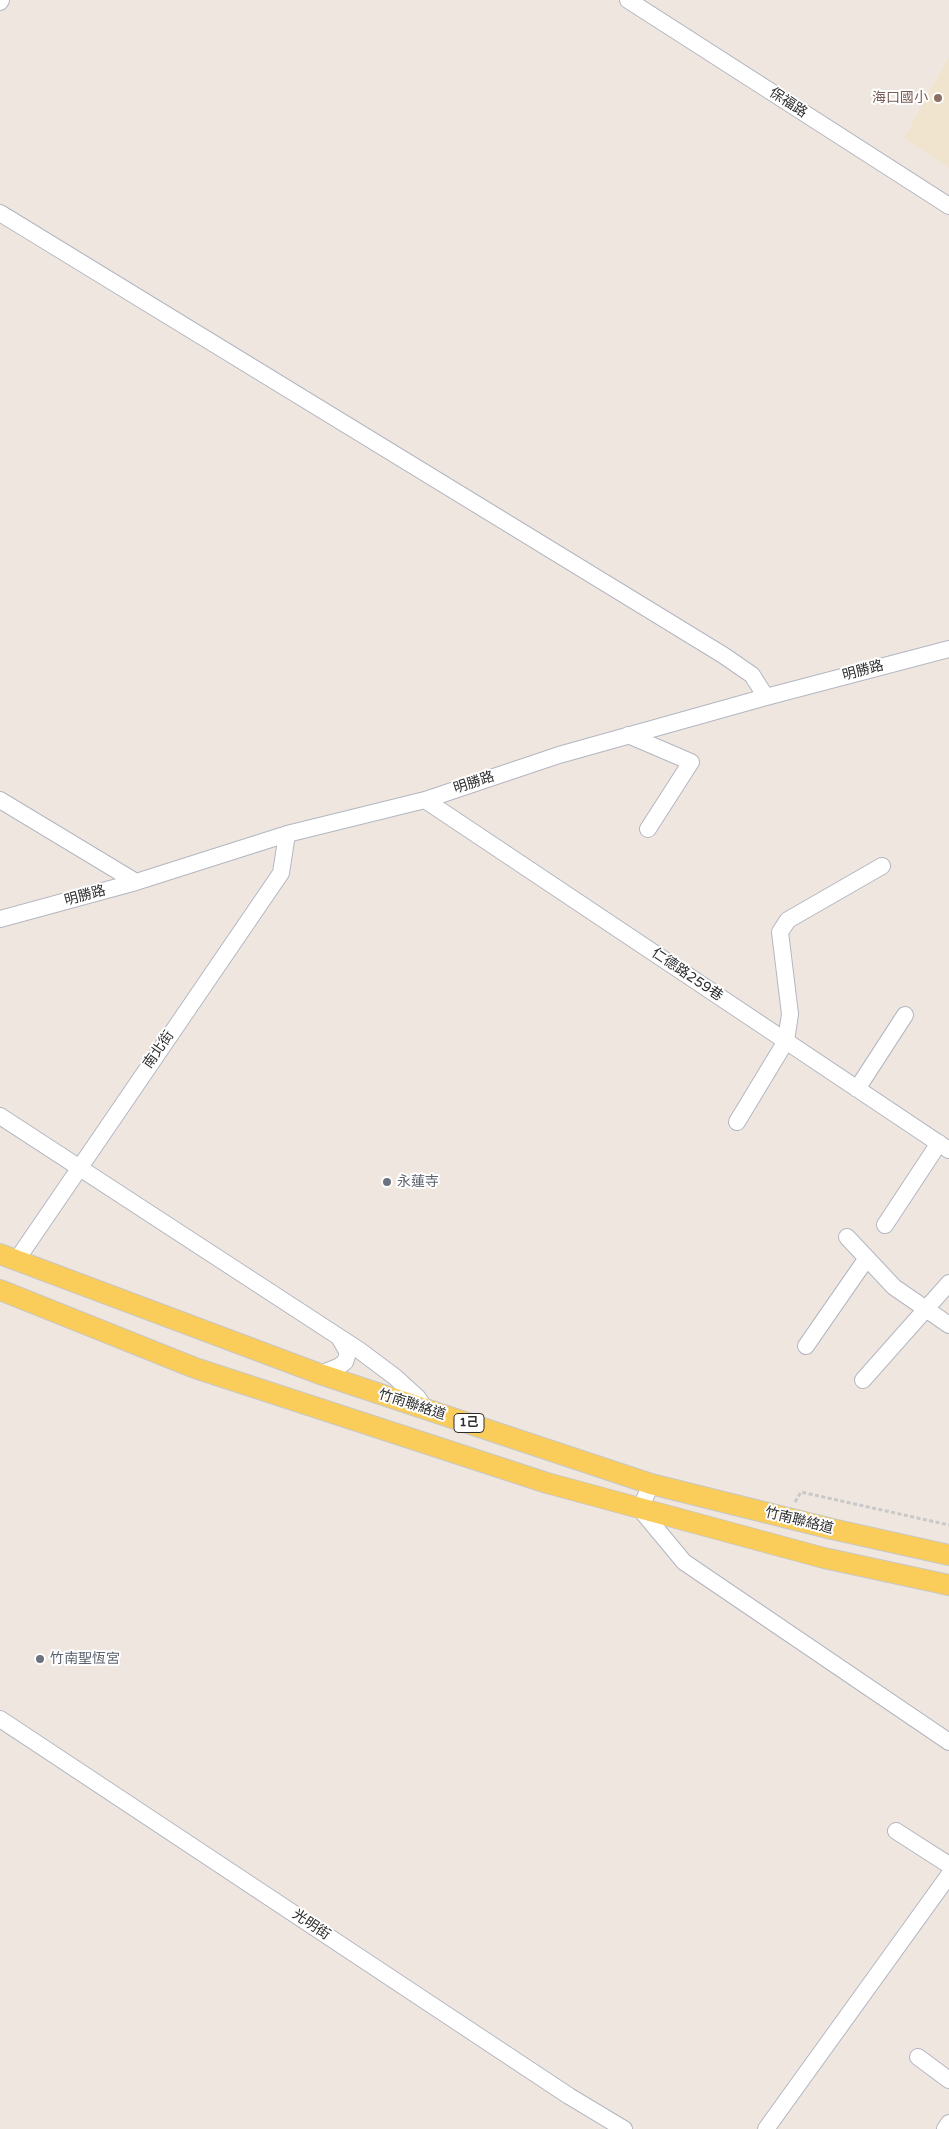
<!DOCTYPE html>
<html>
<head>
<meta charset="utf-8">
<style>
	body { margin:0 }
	canvas { display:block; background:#efe7df }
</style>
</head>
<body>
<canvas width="949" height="2129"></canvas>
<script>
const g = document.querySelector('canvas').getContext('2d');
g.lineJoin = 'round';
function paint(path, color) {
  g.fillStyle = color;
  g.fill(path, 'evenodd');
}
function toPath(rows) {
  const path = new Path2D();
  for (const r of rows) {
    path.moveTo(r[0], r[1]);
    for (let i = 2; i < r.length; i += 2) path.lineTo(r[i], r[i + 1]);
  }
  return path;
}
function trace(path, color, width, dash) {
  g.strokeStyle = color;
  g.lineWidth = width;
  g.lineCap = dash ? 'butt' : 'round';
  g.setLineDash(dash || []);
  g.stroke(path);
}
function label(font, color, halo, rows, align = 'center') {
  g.font = font + ' "Varela Round","Noto Sans TC",sans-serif';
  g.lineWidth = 4;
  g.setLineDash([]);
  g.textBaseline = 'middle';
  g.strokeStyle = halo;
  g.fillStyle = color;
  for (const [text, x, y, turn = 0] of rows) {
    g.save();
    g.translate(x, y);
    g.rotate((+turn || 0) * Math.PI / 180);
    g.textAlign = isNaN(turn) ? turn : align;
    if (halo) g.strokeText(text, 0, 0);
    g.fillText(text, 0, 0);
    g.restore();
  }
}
paint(toPath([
	[949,57,949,168,904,138]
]), '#f1e4ce');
const minor = toPath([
	[628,0,949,206],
	[0,2,1,0],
	[0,213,723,655,752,675,766,697],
	[628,735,691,762,648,829],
	[0,800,136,882],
	[425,800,949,1150],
	[0,919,136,882,287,834,425,800,559,755,766,697,949,649],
	[857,1089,905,1015],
	[0,1116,359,1350,395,1377,418,1398,425,1409],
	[737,1122,786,1041,790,1014,780,932,788,920,882,866],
	[885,1225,939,1143],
	[847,1237,894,1287,949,1325],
	[16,1261,281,873,287,834],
	[806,1346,867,1258],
	[320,1374,338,1367,345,1362,348,1353,339,1337],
	[863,1380,949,1283],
	[651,1484,640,1509,684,1562,949,1742],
	[0,1719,569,2096,624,2129],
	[896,1831,949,1865],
	[918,2057,949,2080],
	[766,2129,949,1875],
	[945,2129,949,2123]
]);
const major = toPath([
	[0,1254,320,1374,651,1484,832,1529,949,1555],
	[0,1290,195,1368,547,1483,824,1558,949,1585]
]);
trace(minor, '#b3b6c1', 18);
trace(major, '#c8c8c8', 22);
trace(toPath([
	[795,1502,801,1492,949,1525]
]), '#c8c8c8', 3, [4, 2.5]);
trace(minor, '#fff', 16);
trace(major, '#facc59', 20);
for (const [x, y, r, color] of [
	[938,98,5,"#8d6e63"],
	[387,1182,5,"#6b7280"],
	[40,1659,5,"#6b7280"]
]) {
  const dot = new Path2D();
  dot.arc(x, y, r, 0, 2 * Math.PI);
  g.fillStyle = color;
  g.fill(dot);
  trace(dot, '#fff', 2);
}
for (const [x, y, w] of [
	[469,1423,30]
]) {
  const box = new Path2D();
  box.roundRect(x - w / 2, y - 9.5, w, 19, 4);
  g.fillStyle = '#fff';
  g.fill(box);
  trace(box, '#2d2d2d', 1);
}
label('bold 12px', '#2d2d2d', null, [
	["1己",469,1423]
]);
label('14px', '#785e54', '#fff', [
	["海口國小",928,98]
], 'right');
label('14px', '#2d2d2d', '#fff', [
	["保福路",788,103,33],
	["明勝路",863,671,-15],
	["明勝路",474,783,-18],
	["明勝路",85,896,-15],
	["仁德路259巷",687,975,34],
	["南北街",159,1050,-55],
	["竹南聯絡道",412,1405,18],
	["竹南聯絡道",799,1521,14],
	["光明街",311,1925,34]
]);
label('14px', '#5b616d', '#fff', [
	["永蓮寺",397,1182],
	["竹南聖恆宮",50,1659]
], 'left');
</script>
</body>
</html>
